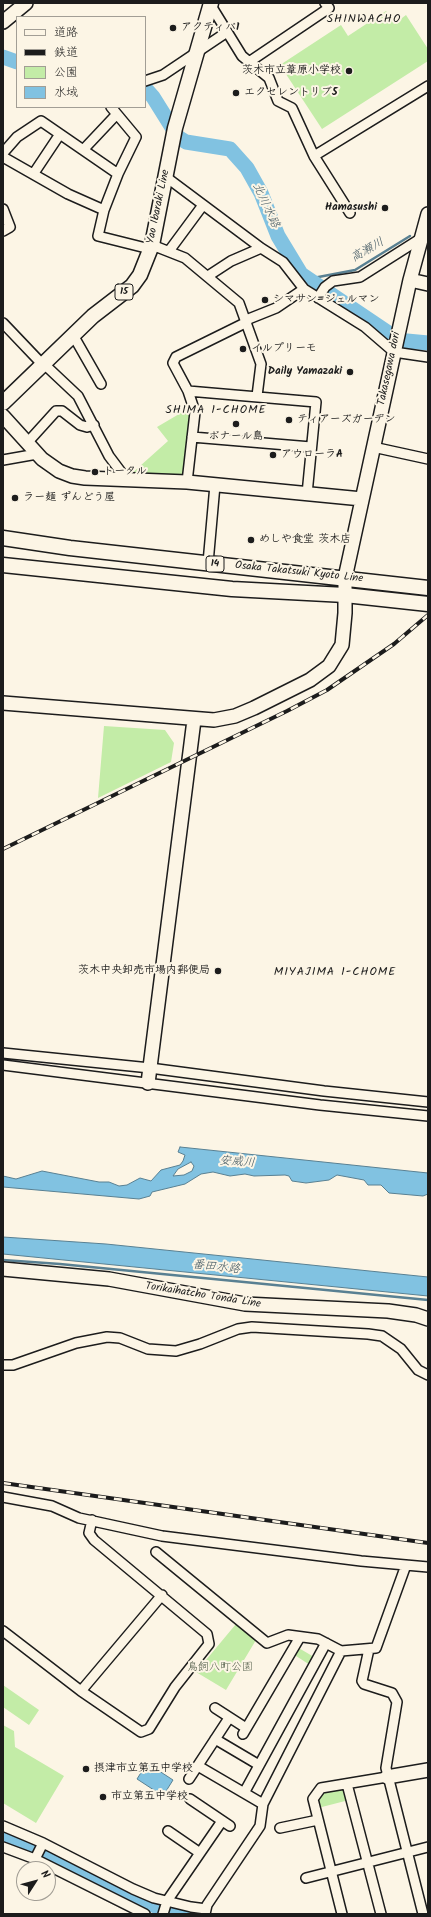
<!DOCTYPE html>
<html>
<head>
<meta charset="utf-8">
<style>
	body { margin:0 }
	#map { position:relative; width:431px; height:1917px; overflow:hidden; background:#fcf5e5; font-family:Kalam,"Klee One",sans-serif }
	canvas { display:block }
	.frame { position:absolute; inset:0; border:4px solid #1c1c1c; pointer-events:none }
	.legend { position:absolute; left:16px; top:16px; width:130px; height:92px; box-sizing:border-box; background:#fcf5e5; border:1px solid #a29e95; margin:0; padding:5px 7px; list-style:none; font-size:12px; color:#1c1c1c }
	.legend li { display:flex; align-items:center; gap:8px; height:20px }
	.legend b { width:20px; border:1px solid #a29e95 }
	.north { position:absolute; left:16px; top:1861px; width:40px; height:40px; box-sizing:border-box; background:#fcf5e5; border:1px solid #a29e95; border-radius:50%; rotate:54deg; font-size:11px; font-weight:700; line-height:16px; text-align:center; color:#1c1c1c }
	.north::after { content:''; display:block; margin:auto; width:14px; height:18px; background:#1c1c1c; clip-path:polygon(50% 0,100% 100%,50% 72%,0 100%) }
</style>
</head>
<body>
<div id="map">
<canvas width="431" height="1917"></canvas>
<div class="frame"></div>
<ul class="legend">
<li><b style="height:5px;background:#fcf5e5"></b>道路</li>
<li><b style="height:5px;background:#1c1c1c"></b>鉄道</li>
<li><b style="height:11px;background:#c3eca7"></b>公園</li>
<li><b style="height:11px;background:#81c2e1"></b>水域</li>
</ul>
<div class="north">N</div>
</div>
<script>
const g = document.querySelector('canvas').getContext('2d');
g.lineJoin = 'round';
function paint(path, color) {
  g.fillStyle = color;
  g.fill(path, 'evenodd');
}
function toPath(rows) {
  const path = new Path2D();
  for (const r of rows) {
    path.moveTo(r[0], r[1]);
    for (let i = 2; i < r.length; i += 2) path.lineTo(r[i], r[i + 1]);
  }
  return path;
}
function trace(path, color, width, dash) {
  g.strokeStyle = color;
  g.lineWidth = width;
  g.lineCap = dash ? 'butt' : 'round';
  g.setLineDash(dash || []);
  g.stroke(path);
}
function label(font, color, halo, rows, align = 'center') {
  g.font = font + ' Kalam,"Klee One",sans-serif';
  g.lineWidth = 4;
  g.setLineDash([]);
  g.textBaseline = 'middle';
  g.strokeStyle = halo;
  g.fillStyle = color;
  for (const [text, x, y, turn = 0] of rows) {
    g.save();
    g.translate(x, y);
    g.rotate((+turn || 0) * Math.PI / 180);
    g.textAlign = isNaN(turn) ? turn : align;
    if (halo) g.strokeText(text, 0, 0);
    g.fillText(text, 0, 0);
    g.restore();
  }
}
paint(toPath([
	[386,11,394,24,406,15,428,49,428,61,322,129,280,65,341,25,348,36],
	[191,407,187,474,182,477,130,475,168,441,157,427],
	[104,726,165,730,174,743,171,762,98,798],
	[236,1624,256,1640,226,1690,196,1672],
	[297,1647,314,1657,310,1665,293,1654],
	[3,1685,39,1710,29,1725,3,1707],
	[3,1725,14,1731,15,1747,64,1776,36,1823,3,1803],
	[342,1789,347,1791,349,1800,318,1808,316,1802,322,1792]
]), '#c3eca7');
const water = toPath([
	[180,1147,428,1173,428,1194,423,1196,389,1193,381,1185,368,1185,364,1180,337,1175,329,1180,306,1183,292,1181,289,1176,285,1175,254,1176,245,1174,230,1176,213,1172,201,1174,185,1184,152,1192,150,1196,139,1199,3,1187,3,1176,16,1179,42,1171,99,1182,109,1182,119,1186,127,1185,140,1178,151,1181,161,1170,180,1165,183,1161,185,1155,178,1152,180,1147],
	[191,1162,194,1166,192,1171,184,1175,173,1176,178,1169,191,1162],
	[3,1237,106,1244,428,1277,428,1296,3,1254,3,1237],
	[147,1763,173,1780,163,1796,137,1779,147,1763]
]);
paint(water, '#81c2e1');
trace(water, '#598092', 1);
trace(toPath([
	[308,279,355,270,410,236],
	[3,1260,60,1264,428,1300]
]), '#598092', 2.5);
trace(toPath([
	[3,57,17,62],
	[145,88,153,97,178,137,186,142,230,149,247,168,261,193,278,236,301,274,387,332],
	[407,341,428,343],
	[3,1834,48,1854,126,1894,158,1907,185,1914]
]), '#81c2e1', 15);
const street = toPath([
	[210,4,242,56,269,78,278,101,292,108,314,156,428,86],
	[249,62,329,8,325,3],
	[145,81,163,75,227,32],
	[111,107,136,137,118,174,104,210,98,236,150,249],
	[83,150,116,115],
	[3,153,17,137,41,121,118,174],
	[314,156,350,213],
	[3,157,68,194,104,210],
	[34,173,60,134],
	[166,177,261,248,283,262,304,289,365,327,394,352,428,357],
	[3,209,10,227,3,231],
	[152,245,185,258,239,303,261,364,257,396],
	[169,251,203,205],
	[208,276,231,261,261,248],
	[318,298,325,287,333,281,360,277,423,237],
	[246,320,276,308,304,289],
	[3,323,43,365],
	[73,335,101,384],
	[44,364,78,396,109,456,127,480],
	[188,391,316,402,307,494],
	[192,437,311,447],
	[27,443,56,411,62,411,80,425,87,427,94,425],
	[373,447,428,459],
	[3,460,37,454],
	[187,482,195,412,188,391,173,363,176,357,247,322],
	[208,563,215,485],
	[3,1053,150,1068,324,1091,428,1102],
	[3,1065,320,1105,428,1116],
	[3,1365,13,1365,76,1343,107,1337,120,1338,148,1349,176,1351,200,1344,238,1329,252,1327,368,1334,382,1336,401,1349,418,1370,428,1375],
	[3,1497,52,1506,79,1518,162,1536,361,1561,428,1567],
	[156,1552,267,1643,288,1635,318,1639,341,1651,376,1648,406,1565],
	[3,1631,81,1691,141,1732,149,1729,175,1687,209,1644,207,1634,94,1540,89,1533,92,1520],
	[369,1649,362,1681,364,1684,392,1693,397,1702,386,1768,423,1914],
	[81,1691,162,1595],
	[215,1708,246,1728],
	[243,1734,300,1637],
	[215,1739,259,1765],
	[198,1766,263,1804],
	[189,1779,229,1718],
	[347,1784,381,1914],
	[244,1793,326,1643],
	[190,1799,230,1826],
	[3,1826,43,1843,133,1889,154,1898,191,1907,206,1909],
	[280,1828,318,1820],
	[168,1831,200,1853],
	[3,1847,35,1859,145,1914],
	[35,1859,43,1843],
	[306,1878,428,1847],
	[163,1914,167,1901,222,1821],
	[205,1914,207,1905,260,1826,263,1804,341,1651],
	[342,1914,313,1799,321,1788,387,1777]
]);
const secondary = toPath([
	[3,22,26,3],
	[410,280,428,284],
	[3,416,42,459,59,471,72,476,85,478,187,482,362,499],
	[3,703,214,720,235,716,254,708,310,680,329,666,342,645,345,613,345,578,410,280,428,214],
	[148,1083,194,720],
	[3,1269,109,1279,245,1304,388,1311,416,1315,428,1319],
	[387,1777,428,1770]
]);
const primary = toPath([
	[3,403,93,316,132,286,140,275,152,245,175,128,211,3],
	[3,538,70,548,428,588],
	[3,565,232,589,345,595,428,604]
]);
trace(street, '#1c1c1c', 12);
trace(secondary, '#1c1c1c', 16);
trace(primary, '#1c1c1c', 17);
trace(street, '#fcf5e5', 9);
trace(secondary, '#fcf5e5', 13);
trace(primary, '#fcf5e5', 14);
const rail = toPath([
	[3,849,287,711,327,690,394,644,428,615],
	[3,1483,428,1543]
]);
trace(rail, '#1c1c1c', 4);
trace(rail, '#fcf5e5', 2.5, [8]);
for (const [x, y, r, color] of [
	[173,28,4,"#1c1c1c"],
	[349,71,4,"#1c1c1c"],
	[236,93,4,"#1c1c1c"],
	[385,208,4,"#1c1c1c"],
	[265,300,4,"#1c1c1c"],
	[243,349,4,"#1c1c1c"],
	[350,372,4,"#1c1c1c"],
	[289,420,4,"#1c1c1c"],
	[236,424,4,"#1c1c1c"],
	[273,455,4,"#1c1c1c"],
	[95,472,4,"#1c1c1c"],
	[15,498,4,"#1c1c1c"],
	[251,540,4,"#1c1c1c"],
	[218,971,4,"#1c1c1c"],
	[86,1769,4,"#1c1c1c"],
	[103,1797,4,"#1c1c1c"]
]) {
  const dot = new Path2D();
  dot.arc(x, y, r, 0, 2 * Math.PI);
  g.fillStyle = color;
  g.fill(dot);
  trace(dot, '#fcf5e5', 1.5);
}
for (const [x, y, w] of [
	[124,292,18],
	[215,564,18]
]) {
  const box = new Path2D();
  box.roundRect(x - w / 2, y - 8, w, 16, 3);
  g.fillStyle = '#fcf5e5';
  g.fill(box);
  trace(box, '#1c1c1c', 1);
}
label('bold 10px', '#1c1c1c', null, [
	["15",124,292],
	["14",215,564]
]);
label('bold 11px', '#1c1c1c', '#fcf5e5', [
	["アクティバ1",181,28],
	["茨木市立葦原小学校",341,71,"right"],
	["エクセレントリブ5",244,93],
	["Hamasushi",377,208,"right"],
	["シマサン=ジェルマン",273,300],
	["イルプリーモ",251,349],
	["Daily Yamazaki",342,372,"right"],
	["ティアーズガーデン",297,420],
	["ボナール島",236,437,"center"],
	["アウローラA",281,455],
	["トータル",103,472],
	["ラー麺 ずんどう屋",23,498],
	["めしや食堂 茨木店",259,540],
	["茨木中央卸売市場内郵便局",210,971,"right"],
	["摂津市立第五中学校",94,1769],
	["市立第五中学校",111,1797]
], 'left');
label('11px', '#1c1c1c', '#fcf5e5', [
	["Yao Ibaraki Line",159,207,-78],
	["Takasegawa dori",390,369,-78],
	["Osaka Takatsuki Kyoto Line",299,573,6],
	["Torikaihatcho Tonda Line",203,1296,9]
]);
label('11px', '#4e5a46', '#fcf5e5', [
	["鳥飼八町公園",220,1668]
]);
g.letterSpacing = '1px';
label('12px', '#1c1c1c', '#fcf5e5', [
	["SHINWACHO",364,20],
	["SHIMA 1-CHOME",216,411],
	["MIYAJIMA 1-CHOME",335,973]
]);
g.letterSpacing = '0px';
label('italic 12px', '#3f5661', '#fcf5e5', [
	["北川水路",265,206,65],
	["高瀬川",368,251,-30],
	["安威川",237,1163,4],
	["番田水路",216,1268,6]
]);
</script>
</body>
</html>
